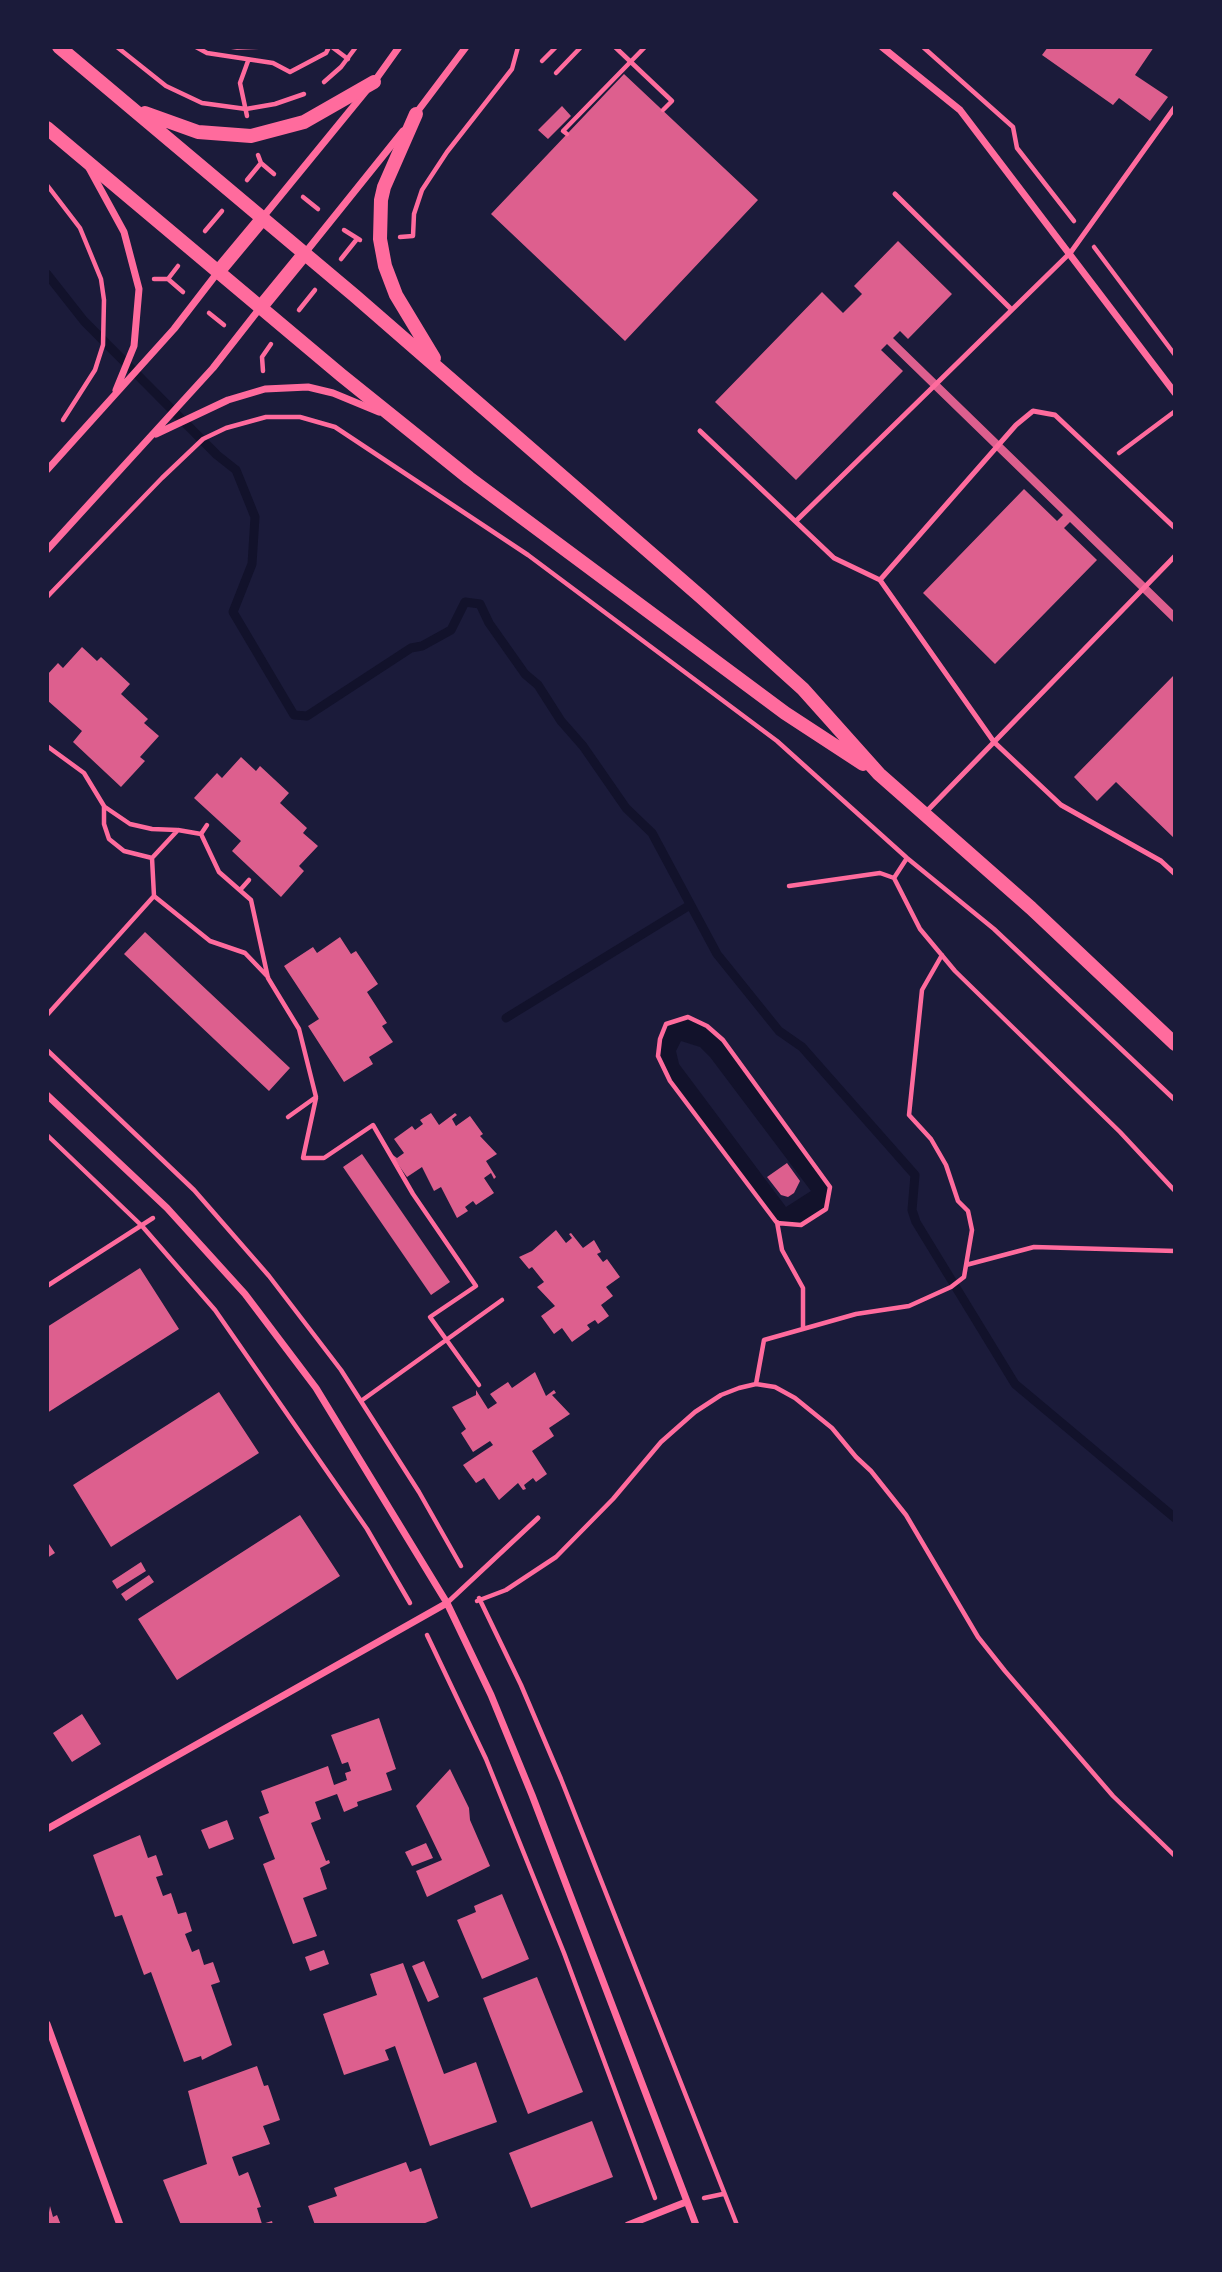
<!DOCTYPE html>
<html>
<head>
<meta charset="utf-8">
<style>
	body { margin:0 }
	#map { position:relative; width:1222px; height:2272px; overflow:hidden; background:#1b1b3a; font-family:"Nunito Sans",sans-serif }
	canvas { display:block }
	.frame { position:absolute; inset:0; border:49px solid #1b1b3a; pointer-events:none }
</style>
</head>
<body>
<div id="map">
<canvas width="1222" height="2272"></canvas>
<div class="frame"></div>
</div>
<script>
const g = document.querySelector('canvas').getContext('2d');
g.lineJoin = 'round';
function paint(path, color) {
  g.fillStyle = color;
  g.fill(path, 'evenodd');
}
function toPath(rows) {
  const path = new Path2D();
  for (const r of rows) {
    path.moveTo(r[0], r[1]);
    for (let i = 2; i < r.length; i += 2) path.lineTo(r[i], r[i + 1]);
  }
  return path;
}
function trace(path, color, width, dash) {
  g.strokeStyle = color;
  g.lineWidth = width;
  g.lineCap = dash ? 'butt' : 'round';
  g.setLineDash(dash || []);
  g.stroke(path);
}
paint(toPath([
	[688,1017,707,1026,722,1040,830,1187,826,1209,801,1225,777,1223,670,1081,658,1056,660,1039,666,1024],
	[681,1041,700,1047,710,1057,811,1191,786,1207,679,1064,676,1051]
]), '#12122b');
trace(toPath([
	[47,274,84,321,217,455,236,470,255,517,252,564,233,612,294,715,307,716,411,648,422,646,451,630,465,602,480,604,489,623,525,674,538,685,561,721,583,746,626,808,652,833,717,954,779,1031,802,1047,915,1175,912,1210,916,1222,1015,1384,1175,1518],
	[506,1018,690,905]
]), '#12122b', 9);
paint(toPath([
	[219,47,259,47,259,49,237,50],
	[1048,47,1154,47,1135,75,1168,97,1150,121,1119,98,1113,105,1042,55],
	[624,74,758,200,625,341,491,214],
	[562,106,571,116,548,139,538,130],
	[898,241,952,294,908,339,900,331,893,338,1175,612,1175,624,1070,522,1064,528,1097,560,995,664,923,593,1024,489,1057,521,1063,515,887,344,881,350,903,371,796,480,715,402,822,292,843,313,862,294,854,286],
	[82,647,97,661,101,657,130,684,121,694,148,719,144,723,159,736,140,757,145,761,121,787,73,742,82,731,47,700,47,675,58,663,63,668],
	[1175,674,1175,839,1116,782,1097,801,1074,777],
	[241,757,256,771,260,766,289,793,280,803,307,828,303,833,318,846,299,866,304,871,281,897,232,851,241,841,194,798,217,773,222,778],
	[145,932,290,1068,269,1091,124,954],
	[340,937,351,954,356,951,378,984,367,992,387,1023,382,1026,393,1042,369,1057,373,1064,344,1082,308,1026,319,1019,284,966,313,947,317,953],
	[431,1113,439,1125,455,1113,457,1115,452,1119,456,1126,470,1116,483,1134,480,1136,497,1154,486,1161,496,1177,494,1179,491,1173,484,1178,494,1193,476,1205,473,1201,465,1207,468,1211,457,1218,441,1187,434,1191,422,1167,407,1177,390,1153,397,1158,404,1153,394,1139,412,1126,415,1130,423,1124,420,1120],
	[362,1154,450,1282,431,1295,343,1167],
	[787,1163,800,1181,794,1193,788,1197,781,1195,767,1177],
	[556,1230,566,1243,572,1238,569,1234,571,1233,583,1248,594,1240,601,1252,597,1254,603,1262,607,1259,620,1277,606,1287,613,1296,601,1305,609,1316,598,1324,595,1320,587,1325,590,1329,572,1342,562,1328,554,1334,541,1316,555,1306,537,1287,544,1282,532,1267,529,1269,519,1257,532,1251],
	[140,1268,179,1329,47,1413,47,1327],
	[535,1372,546,1396,554,1390,556,1393,552,1395,570,1414,549,1428,554,1436,532,1451,547,1474,536,1482,533,1478,524,1485,526,1489,523,1490,518,1483,499,1500,484,1478,476,1483,463,1465,493,1445,490,1441,473,1452,461,1433,466,1429,452,1407,476,1395,476,1390,488,1409,497,1403,490,1394,508,1382,512,1388],
	[219,1392,259,1453,111,1547,73,1485],
	[300,1515,340,1576,177,1680,138,1619],
	[47,1541,55,1553,47,1558],
	[141,1562,146,1571,117,1589,112,1581],
	[149,1575,154,1582,126,1601,121,1594],
	[82,1714,101,1744,72,1762,53,1733],
	[379,1718,396,1769,386,1773,392,1790,357,1802,358,1806,344,1812,337,1794,315,1802,321,1819,311,1823,326,1861,329,1860,330,1863,320,1868,327,1889,303,1898,317,1936,293,1944,263,1864,275,1859,259,1817,269,1813,261,1791,328,1766,334,1785,347,1780,345,1773,351,1771,348,1762,342,1764,331,1735],
	[450,1769,469,1808,470,1820,490,1866,427,1897,416,1871,442,1860,416,1806],
	[227,1820,234,1839,209,1849,201,1830],
	[140,1835,148,1858,156,1855,163,1875,156,1877,163,1896,171,1893,178,1914,186,1912,192,1931,185,1934,192,1952,199,1949,204,1965,213,1962,220,1982,211,1985,232,2045,202,2060,201,2056,184,2062,151,1972,144,1975,122,1915,115,1917,93,1855],
	[426,1843,433,1858,412,1866,405,1852],
	[502,1894,529,1959,482,1979,457,1920,476,1912,474,1906],
	[324,1950,329,1964,310,1971,305,1957],
	[424,1961,439,1997,428,2002,412,1966],
	[403,1963,444,2074,476,2062,497,2122,430,2146,395,2046,385,2050,389,2060,344,2075,323,2014,377,1995,370,1974],
	[537,1977,583,2092,528,2114,483,1998],
	[257,2066,264,2086,268,2085,280,2120,263,2126,270,2144,232,2157,239,2176,248,2172,261,2207,257,2208,262,2224,272,2221,273,2225,181,2225,163,2180,207,2164,188,2091],
	[592,2121,613,2177,531,2208,509,2153],
	[406,2162,410,2172,421,2168,438,2218,420,2225,315,2225,308,2206,337,2196,334,2188],
	[50,2206,53,2217,57,2215,61,2225,47,2225]
]), '#dd5f8e');
trace(toPath([
	[117,47,166,86,202,103,246,109,275,104,304,94],
	[196,47,207,53,273,63,290,72,326,53,329,47],
	[332,47,348,59],
	[615,47,672,101,663,110],
	[923,47,1013,127,1017,148,1074,221],
	[542,61,556,47],
	[556,73,581,47],
	[324,82,341,67,356,47],
	[247,116,240,83,248,61],
	[567,134,563,131,645,47],
	[258,155,261,163,274,174],
	[247,180,261,163],
	[47,185,80,228,101,279,104,300,103,345,95,370,63,420],
	[303,197,318,209],
	[344,230,360,240],
	[205,231,222,211],
	[400,237,413,236,414,214,422,190,447,152,512,69,518,47],
	[1094,247,1175,355],
	[341,259,357,239],
	[154,279,168,279,183,292],
	[168,279,178,266],
	[299,310,315,290],
	[209,313,224,325],
	[263,371,262,357,271,344],
	[1119,453,1174,412],
	[47,597,162,478,203,439,226,428,266,417,300,417,335,427,528,555,777,741,907,858,994,929,1175,1100],
	[47,746,84,773,104,806,104,824,109,839,124,851,152,858,178,830,201,834,219,872,251,900,268,978,299,1029,316,1097,288,1117],
	[105,807,130,824,152,829,177,830],
	[201,834,207,825],
	[152,858,154,896],
	[894,878,907,858],
	[789,886,880,873,894,878,920,929,955,971,1120,1132,1175,1191],
	[241,889,249,880],
	[47,1015,154,896,210,941,245,953,268,977],
	[688,1017,707,1026,723,1040,830,1187,826,1209,801,1225,777,1223,670,1081,658,1056,660,1039,666,1024,688,1017],
	[47,1050,194,1190,269,1276,341,1370,419,1492,461,1566],
	[316,1098,303,1158,324,1158,373,1125,413,1194,476,1286,430,1317,479,1385],
	[47,1135,142,1226,215,1310,367,1529,410,1603],
	[777,1222,782,1250,803,1288,803,1327],
	[966,1265,1034,1247,1175,1251],
	[47,1286,153,1218],
	[756,1384,764,1340,856,1314,909,1306,951,1287,964,1277,972,1230,968,1211,958,1201,946,1165,931,1139,909,1115,922,990,942,955],
	[361,1401,502,1300],
	[479,1598,521,1685,561,1779,737,2225],
	[477,1601,506,1590,556,1557,613,1499,661,1442,695,1412,721,1395,739,1388,756,1384,775,1387,795,1398,832,1428,856,1457,871,1471,906,1515,978,1637,1005,1671,1113,1796,1175,1856],
	[427,1635,486,1759,564,1953,655,2198],
	[704,2198,723,2194]
]), '#ff6b9d', 4.5);
trace(toPath([
	[895,194,1011,309],
	[700,431,834,558,880,580,994,742,1061,805,1161,861,1175,874],
	[796,521,1071,252,1175,107],
	[880,580,1016,425,1033,411,1055,415,1175,528],
	[925,813,1175,556],
	[447,1603,538,1518]
]), '#ff6b9d', 5);
trace(toPath([
	[882,47,960,110,1175,393],
	[374,82,399,47],
	[414,116,466,47],
	[89,168,124,232,139,289,134,346,116,390],
	[263,217,366,91],
	[305,253,403,131],
	[156,434,228,400,265,389,308,387,333,393,379,412],
	[47,470,174,329,218,272],
	[47,550,213,368,260,308],
	[47,1095,167,1208,245,1294,316,1388,447,1603,491,1695,532,1795,696,2225],
	[47,1829,447,1603],
	[47,2024,120,2225],
	[628,2225,686,2202]
]), '#ff6b9d', 7);
trace(toPath([
	[59,47,355,296,701,597,803,689,879,774,1031,908,1175,1044],
	[145,113,198,132,251,136,304,122,374,82],
	[416,114,384,187,381,200,380,239,385,266,396,295,434,358],
	[47,128,341,375,469,478,785,713,863,764],
	[218,272,263,218],
	[260,308,305,253]
]), '#ff6b9d', 14);
</script>
</body>
</html>
